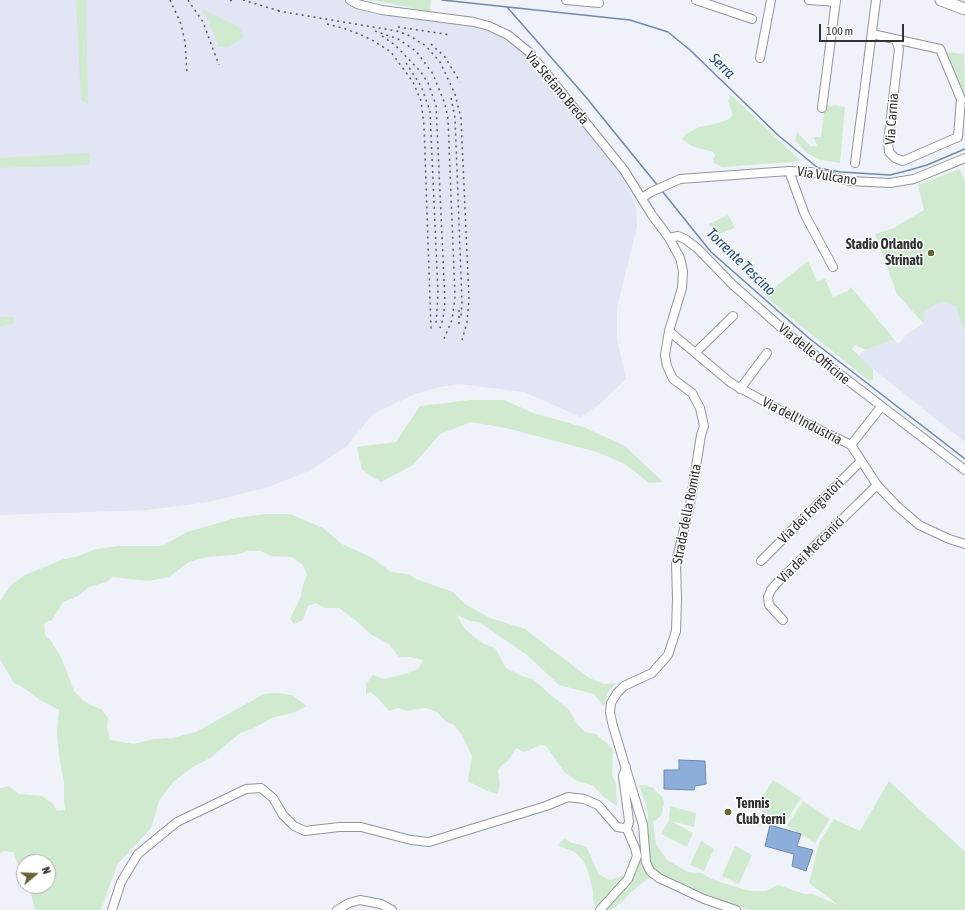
<!DOCTYPE html>
<html>
<head>
<meta charset="utf-8">
<style>
	body { margin:0 }
	#map { position:relative; width:965px; height:910px; overflow:hidden; background:#f0f2fa; font-family:"Asap Condensed",sans-serif }
	canvas { display:block }
	.north { position:absolute; left:16px; top:854px; width:40px; height:40px; box-sizing:border-box; background:#fff; border:1px solid #adadae; border-radius:50%; rotate:71deg; font-size:11px; font-weight:700; line-height:16px; text-align:center; color:#313134 }
	.north::after { content:''; display:block; margin:auto; width:14px; height:18px; background:#696330; clip-path:polygon(50% 0,100% 100%,50% 72%,0 100%) }
	.scale { position:absolute; left:819px; top:24px; width:85px; height:18px; box-sizing:border-box; border:2px solid #313134; border-top:0; padding-left:5px; font-size:12px; line-height:14px; white-space:nowrap; color:#313134; -webkit-text-stroke:3px #fff; paint-order:stroke }
</style>
</head>
<body>
<div id="map">
<canvas width="965" height="910"></canvas>
<div class="north">N</div>
<div class="scale">100 m</div>
</div>
<script>
const g = document.querySelector('canvas').getContext('2d');
g.lineJoin = 'round';
function paint(path, color) {
  g.fillStyle = color;
  g.fill(path, 'evenodd');
}
function toPath(rows) {
  const path = new Path2D();
  for (const r of rows) {
    path.moveTo(r[0], r[1]);
    for (let i = 2; i < r.length; i += 2) path.lineTo(r[i], r[i + 1]);
  }
  return path;
}
function trace(path, color, width, dash) {
  g.strokeStyle = color;
  g.lineWidth = width;
  g.lineCap = dash ? 'butt' : 'round';
  g.setLineDash(dash || []);
  g.stroke(path);
}
function label(font, color, halo, rows, align = 'center') {
  g.font = font + ' "Asap Condensed",sans-serif';
  g.lineWidth = 3;
  g.setLineDash([]);
  g.textBaseline = 'middle';
  g.strokeStyle = halo;
  g.fillStyle = color;
  for (const [text, x, y, turn = 0] of rows) {
    g.save();
    g.translate(x, y);
    g.rotate((+turn || 0) * Math.PI / 180);
    g.textAlign = isNaN(turn) ? turn : align;
    if (halo) g.strokeText(text, 0, 0);
    g.fillText(text, 0, 0);
    g.restore();
  }
}
paint(toPath([
	[0,0,342,0,369,11,395,16,431,19,472,26,497,34,524,53,620,172,631,193,636,207,637,226,617,307,617,340,626,379,601,403,581,417,524,392,459,384,440,387,415,394,373,414,347,446,309,471,268,487,210,502,146,510,0,515],
	[944,301,956,307,965,333,965,442,873,369,859,356,862,352,866,350,894,339,897,343,900,342,908,333,924,324,924,312,938,303]
]), '#e1e5f4');
paint(toPath([
	[76,0,86,0,88,104,81,100],
	[367,0,431,0,430,12,383,2],
	[202,9,240,28,243,38,228,47,219,47,212,29],
	[946,52,964,54,965,95],
	[731,95,749,112,800,160,793,162,722,167,714,163,713,160,715,155,713,152,692,146,682,139,686,134,699,127,719,123,729,119,733,115,728,101],
	[825,105,832,106,834,105,845,107,840,163,821,160,808,154,795,141,797,132,810,146,817,146,814,137,821,137],
	[90,153,89,165,0,168,0,158],
	[960,169,965,181,965,333,956,307,944,301,938,303,924,312,924,324,897,294,875,234,894,228,924,210,918,185],
	[728,215,735,228,714,236,709,224],
	[808,261,817,281,825,279,833,297,848,291,851,287,894,339,866,350,855,345,852,349,873,369,873,380,869,381,784,312,765,295],
	[0,317,14,317,13,324,0,326],
	[471,400,504,400,533,413,583,427,625,446,663,482,649,483,625,464,597,452,506,428,471,422,440,434,413,465,381,482,362,470,357,447,396,442,420,406],
	[266,514,290,514,323,528,342,544,371,557,391,572,408,574,416,579,453,592,465,604,490,618,525,629,589,678,604,684,616,683,608,692,604,707,594,694,559,685,527,655,479,622,470,621,457,615,464,628,472,635,484,644,495,648,506,668,522,676,534,680,552,696,568,709,578,725,585,732,596,734,613,749,612,774,616,784,617,806,605,798,592,785,577,781,565,773,546,746,541,745,524,752,516,748,508,761,503,764,498,770,500,786,497,794,487,791,468,781,472,756,462,735,454,725,445,721,437,712,425,708,407,711,398,708,389,711,377,697,370,692,366,694,366,684,373,675,384,679,405,674,418,669,423,660,410,657,399,657,389,644,372,635,354,619,339,608,325,608,316,603,308,606,303,620,294,624,290,619,301,596,303,585,307,575,303,565,292,557,271,556,261,551,248,551,235,555,207,557,189,562,169,577,159,579,148,581,113,577,106,582,89,587,78,596,63,602,52,620,44,623,45,635,51,641,61,657,74,691,83,700,91,705,101,709,108,718,107,727,110,740,134,744,153,739,172,738,196,732,264,694,275,693,292,695,307,706,295,712,272,718,252,729,240,733,210,758,193,767,173,782,160,799,151,828,117,865,101,910,35,910,29,886,48,886,48,862,24,862,24,880,18,875,18,864,13,852,4,851,0,853,0,788,9,786,19,794,42,796,53,804,57,811,65,810,64,797,64,783,59,756,57,733,59,710,40,700,21,686,14,683,0,659,0,601,12,584,25,575,64,559,75,557,96,549,120,546,162,546,187,532,236,518],
	[773,780,801,798,784,825,756,807],
	[889,781,965,852,965,910,846,910,844,908,845,910,749,910,736,906,659,875,649,878,630,893,624,900,611,910,598,910,593,900,593,891,588,871,584,862,575,852,559,846,560,842,565,839,572,843,582,845,587,848,599,875,610,880,627,874,635,863,650,852,647,826,648,816,646,805,639,785,645,785,653,788,663,798,664,803,662,815,653,822,656,844,667,860,688,872,701,873,712,879,726,884,750,891,766,891,778,885,804,894,813,894,838,905,809,883,819,843,834,819,860,831],
	[803,801,830,819,815,843,787,826],
	[670,806,696,813,694,827,671,821,693,833,687,847,661,834,669,820],
	[701,841,714,849,704,871,690,865],
	[735,846,752,855,739,884,722,876]
]), '#cfeacf');
const water = toPath([
	[679,760,705,761,706,784,695,786,694,790,664,789,664,770,679,770,679,760],
	[770,825,801,834,797,846,813,850,806,871,792,866,794,854,765,846,770,825]
]);
paint(water, '#8baedb');
trace(water, '#7088a9', 1);
trace(toPath([
	[442,0,630,20,668,32,690,50,779,136,818,168,841,172,890,175,906,171,927,165,965,149],
	[507,7,585,96,658,186],
	[662,191,711,252,810,339,965,459]
]), '#7088a9', 1.5);
const minor = toPath([
	[350,0,357,4,382,10,474,22,489,26,508,35,529,52,624,170,652,215,669,238,680,258,683,271,682,288,669,331,665,355,667,366,673,379,692,393,700,408,704,426,701,435,690,505,676,562,677,599,676,631,668,655,652,673,624,686,617,693,611,703,610,713,613,726,643,825,646,862,650,871,659,878,704,899,736,910],
	[566,0,599,3],
	[696,0,752,19],
	[809,0,836,2],
	[872,34,940,49,961,99,958,137,903,161,895,158,889,152,888,142,899,49,896,40],
	[760,58,771,0],
	[822,108,836,0],
	[855,163,876,0],
	[789,171,805,215,833,267],
	[642,198,651,192,680,179,789,171,811,172,850,181,890,183,914,179,965,158],
	[669,238,678,236,685,239,697,248,732,284,794,339,965,470],
	[669,331,731,383,787,414,851,445,877,485,897,506,919,525,949,539,965,544],
	[695,353,733,316],
	[740,389,767,353],
	[851,445,881,407],
	[761,561,861,461],
	[783,620,769,605,768,597,771,590,776,584,877,485],
	[112,910,121,882,138,854,177,822,246,789,261,788,273,798,283,815,294,826,305,831,339,827,361,827,411,840,429,842,546,806,568,797,584,799,598,805,617,827,624,828,628,826,629,821,623,776,626,767],
	[337,910,349,903,360,900,381,904,392,910],
	[600,910,628,879,637,856,635,848,626,827]
]);
const major = toPath([
	[941,0,965,9]
]);
trace(minor, '#93959d', 10);
trace(major, '#93959d', 13);
trace(minor, '#fff', 8);
trace(major, '#fff', 11);
trace(toPath([
	[170,0,181,24,185,42,187,73],
	[188,0,203,22,219,65],
	[230,0,234,2],
	[243,0,283,12],
	[278,11,397,31,408,35,426,46,440,62,455,94,461,118,469,299,467,322,462,340],
	[327,24,343,28,359,34,372,40,391,52,413,82,421,101,424,125,431,329],
	[398,27,451,35],
	[375,31,398,39,416,51,433,74,445,104,448,119,455,297,452,320,443,341],
	[382,36,395,45,421,72,428,83,436,105,445,302,443,319,440,328],
	[431,44,445,57,460,82],
	[406,63,421,86,430,111,438,293,436,324],
	[451,98,455,118,462,302,461,316],
	[459,324,459,310]
]), '#595a5e', 1.5, [2, 4]);
for (const [x, y, r, color] of [
	[931,253,4,"#696330"],
	[728,812,4,"#696330"]
]) {
  const dot = new Path2D();
  dot.arc(x, y, r, 0, 2 * Math.PI);
  g.fillStyle = color;
  g.fill(dot);
  trace(dot, '#fff', 1.5);
}
label('14px', '#313134', '#fff', [
	["Via Stefano Breda",557,88,50],
	["Via Carnia",892,119,-86],
	["Via Vulcano",827,176,9],
	["Via delle Officine",814,354,39],
	["Via dell'Industria",802,421,27],
	["Via dei Forgiatori",811,511,-45],
	["Strada della Romita",687,514,-79],
	["Via dei Meccanici",811,550,-45]
]);
label('bold 14px', '#313134', '#fff', [
	["Stadio Orlando",923,245],
	["Strinati",923,261],
	["Tennis",736,804,"left"],
	["Club terni",736,820,"left"]
], 'right');
label('italic 15px', '#1a4980', '#fff', [
	["Serra",722,66,44],
	["Torrente Tescino",741,262,44]
]);
</script>
</body>
</html>
